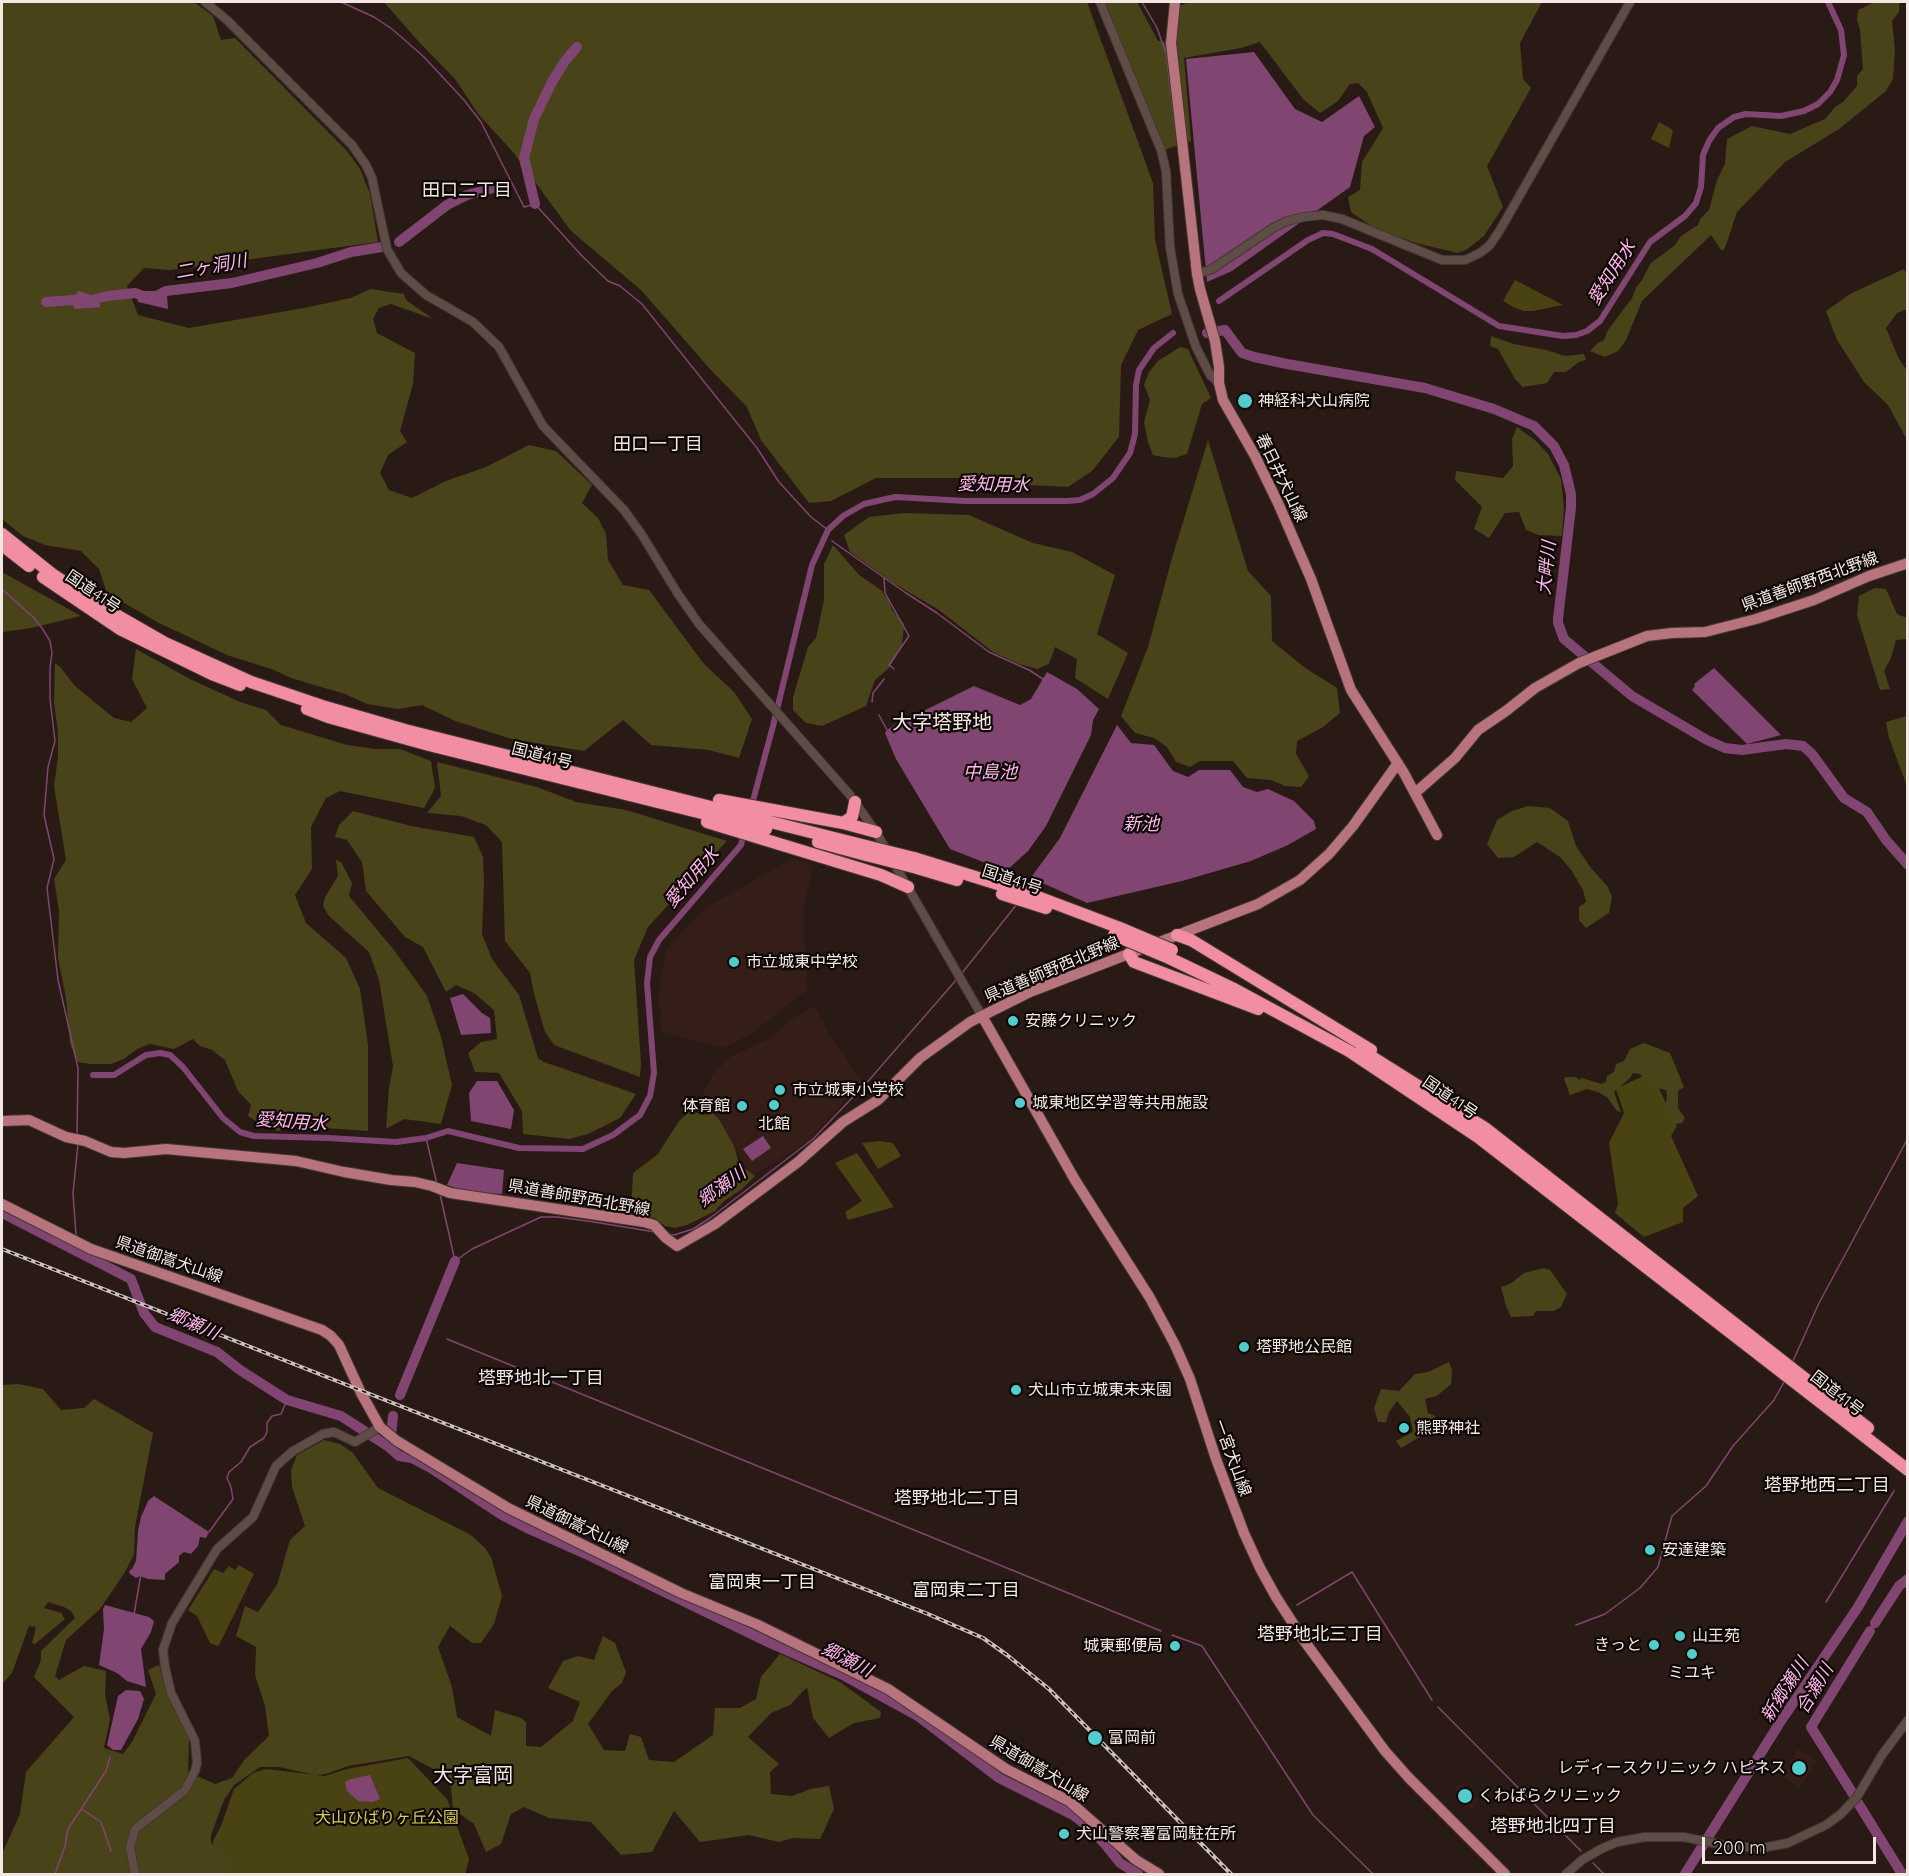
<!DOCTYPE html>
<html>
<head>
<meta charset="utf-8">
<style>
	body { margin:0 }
	#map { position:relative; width:1909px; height:1876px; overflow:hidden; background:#2a1a15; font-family:Quicksand,sans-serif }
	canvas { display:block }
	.frame { position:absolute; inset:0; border:3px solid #f3e7e3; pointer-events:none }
	.scale { position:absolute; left:1702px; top:1837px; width:174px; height:27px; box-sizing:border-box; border:3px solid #f3e7e3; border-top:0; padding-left:8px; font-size:18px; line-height:21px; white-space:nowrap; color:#f3e7e3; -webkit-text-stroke:4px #0d0705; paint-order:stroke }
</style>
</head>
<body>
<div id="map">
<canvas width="1909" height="1876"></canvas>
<div class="frame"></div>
<div class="scale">200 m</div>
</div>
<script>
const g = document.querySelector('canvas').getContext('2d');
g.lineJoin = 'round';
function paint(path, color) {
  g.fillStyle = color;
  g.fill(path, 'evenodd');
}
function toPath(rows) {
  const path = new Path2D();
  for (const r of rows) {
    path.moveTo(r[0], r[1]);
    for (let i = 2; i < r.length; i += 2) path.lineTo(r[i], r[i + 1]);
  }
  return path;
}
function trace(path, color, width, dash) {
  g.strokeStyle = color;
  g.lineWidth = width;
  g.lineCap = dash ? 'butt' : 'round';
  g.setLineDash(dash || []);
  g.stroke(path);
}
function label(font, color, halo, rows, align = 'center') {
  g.font = font + ' Quicksand,"Noto Sans JP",sans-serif';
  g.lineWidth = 4.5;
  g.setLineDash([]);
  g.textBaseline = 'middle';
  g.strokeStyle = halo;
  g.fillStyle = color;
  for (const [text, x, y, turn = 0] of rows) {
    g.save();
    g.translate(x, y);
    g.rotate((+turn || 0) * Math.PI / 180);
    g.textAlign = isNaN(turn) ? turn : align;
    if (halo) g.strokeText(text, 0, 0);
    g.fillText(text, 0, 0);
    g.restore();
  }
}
paint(toPath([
	[793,858,813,866,803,911,807,990,751,1034,724,1048,662,1032,659,1000,661,973,668,947,707,907],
	[815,1006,827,1030,861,1082,808,1142,752,1176,701,1098,711,1077,730,1057,770,1038,791,1020],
	[1798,1749,1816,1760,1800,1788,1783,1777],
	[1461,1784,1478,1800,1472,1810,1453,1792]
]), '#351e17');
paint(toPath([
	[1659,122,1673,130,1669,148,1651,139],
	[1515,280,1563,305,1533,311,1524,311,1513,307,1503,301],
	[1651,1072,1677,1126,1671,1136,1698,1196,1683,1208,1683,1222,1644,1237,1615,1213,1618,1204,1609,1143,1624,1113,1616,1089],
	[879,1141,893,1143,901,1156,878,1169,862,1143],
	[857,1153,894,1207,848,1220,845,1212,862,1201,835,1163],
	[239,1565,254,1574,219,1645,217,1646,210,1643,197,1616,188,1610,214,1569,223,1573,229,1566,235,1570],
	[408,1758,447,1799,469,1859,465,1874,216,1874,213,1841,221,1826,234,1789,253,1773,266,1769,325,1776,347,1769]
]), '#494313');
paint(toPath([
	[2,2,194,2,213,16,221,40,235,38,347,151,360,169,370,194,378,242,170,270,144,268,127,286,138,315,189,328,304,308,351,298,370,289,404,294,406,300,433,319,391,304,379,308,373,319,377,333,415,353,413,384,400,431,407,442,388,455,380,473,389,490,412,498,446,481,486,467,529,445,556,451,592,485,582,503,598,518,606,534,608,560,623,585,649,590,704,664,734,692,752,719,739,758,709,750,651,745,623,720,584,751,512,739,455,721,422,705,398,709,367,704,345,694,291,678,274,670,227,655,157,622,107,593,99,569,81,551,45,545,23,536,2,519],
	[384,2,1087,2,1153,183,1155,240,1172,314,1138,330,1121,365,1119,437,1092,471,1068,487,1006,484,969,478,876,478,831,501,809,503,761,440,747,407,710,369,641,290,571,231,513,152,479,115,455,79,418,41],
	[1103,2,1137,2,1158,41,1174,42,1178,7,1188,2,1542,2,1520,43,1523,79,1531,88,1487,166,1503,207,1484,236,1466,250,1458,253,1416,243,1374,228,1351,212,1348,197,1360,190,1362,162,1383,128,1367,92,1358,83,1350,84,1338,101,1320,113,1303,99,1260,42,1241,48,1184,58,1191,141,1164,150],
	[1875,2,1902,2,1899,4,1899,12,1892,21,1895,50,1893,79,1886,91,1839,129,1785,162,1737,212,1725,248,1722,251,1711,235,1642,301,1626,340,1618,351,1605,357,1590,351,1598,343,1604,340,1608,330,1632,298,1636,288,1642,280,1651,263,1675,245,1681,236,1698,225,1700,219,1709,210,1717,180,1725,164,1727,139,1752,126,1790,134,1825,119,1835,107,1843,102,1857,86,1857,76,1863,69,1860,30,1857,20,1858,10],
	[1904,269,1907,275,1907,309,1897,313,1886,328,1898,357,1907,371,1907,440,1888,405,1864,382,1837,340,1826,311,1850,294],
	[1491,336,1514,344,1546,350,1565,356,1584,354,1586,360,1579,362,1566,372,1554,372,1547,383,1523,387,1515,379,1498,349,1490,346],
	[1180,347,1188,349,1211,398,1202,404,1187,454,1175,458,1162,457,1153,455,1148,442,1144,422,1150,400,1144,385,1149,372,1158,361],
	[1517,427,1536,441,1548,454,1561,479,1564,508,1562,536,1539,535,1526,530,1519,512,1505,513,1489,538,1474,529,1482,507,1455,480,1456,471,1503,478,1513,466,1512,439],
	[1208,440,1248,571,1271,596,1272,641,1304,667,1337,688,1340,713,1323,727,1297,741,1296,754,1309,776,1301,787,1285,786,1271,780,1247,778,1233,761,1200,761,1190,767,1176,762,1167,747,1154,738,1135,733,1121,716,1148,647,1172,558],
	[904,513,969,515,1033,543,1072,552,1115,575,1097,634,1128,653,1108,699,1075,678,1077,659,1055,647,1049,664,1037,669,1019,664,993,652,939,610,895,584,850,552,844,535,869,517],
	[833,545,859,575,881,590,889,601,892,610,904,624,902,646,889,668,875,680,866,706,822,726,806,723,793,710,793,697,808,647,816,638,824,600,824,564],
	[2,572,81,616,31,628,2,632],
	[1875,588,1886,589,1897,614,1907,618,1907,639,1896,640,1891,658,1884,671,1890,689,1880,690,1857,615,1859,596],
	[136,649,190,679,240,702,266,710,281,725,347,745,375,749,400,749,431,761,435,788,424,808,340,791,326,798,311,827,312,869,295,895,306,923,346,958,360,989,368,1045,368,1131,295,1126,278,1131,262,1125,248,1116,251,1105,238,1091,225,1060,212,1050,200,1046,193,1039,174,1049,150,1044,137,1049,124,1059,111,1064,90,1064,78,1062,70,1044,66,998,58,958,59,911,54,879,66,860,54,786,58,757,58,732,54,703,55,663,61,668,75,686,114,718,131,722,147,708,132,679],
	[1907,716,1908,716,1907,786,1889,738,1886,722],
	[437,762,537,787,576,802,626,810,727,841,648,927,634,960,641,1063,640,1077,554,1045,545,1032,534,994,530,973,505,941,502,842,486,825,461,816,427,813,441,796],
	[1528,806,1550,808,1568,821,1576,846,1591,868,1608,887,1612,897,1609,913,1586,928,1579,920,1579,907,1586,902,1583,890,1572,871,1560,857,1537,842,1514,857,1498,858,1487,844,1497,820,1512,811],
	[353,811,411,826,474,837,483,857,484,882,482,934,492,959,519,995,538,1058,544,1062,636,1094,620,1118,588,1134,569,1139,523,1134,522,1111,499,1073,475,1072,468,1053,481,1042,497,1039,494,1010,474,993,456,985,446,992,423,947,405,937,366,891,362,862,347,840,335,837,339,825],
	[336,860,341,862,352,883,349,896,394,950,427,996,441,1037,452,1085,441,1124,404,1119,386,1129,389,1088,393,1066,379,980,369,952,329,916,323,906,325,897,338,876],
	[1644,1043,1670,1053,1684,1087,1678,1091,1678,1108,1685,1118,1682,1123,1674,1124,1665,1109,1667,1096,1666,1090,1657,1088,1640,1074,1633,1073,1630,1078,1614,1092,1621,1112,1617,1111,1607,1097,1598,1092,1587,1089,1570,1095,1564,1079,1566,1077,1576,1077,1579,1080,1582,1078,1601,1084,1606,1082,1607,1076,1614,1072,1616,1064,1624,1061,1630,1049],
	[691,1110,702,1115,713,1113,720,1121,734,1146,739,1164,755,1176,742,1189,724,1201,715,1211,687,1225,675,1228,665,1226,654,1218,631,1214,633,1173,658,1154,679,1121],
	[1544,1268,1550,1270,1567,1294,1561,1307,1554,1311,1536,1311,1533,1316,1511,1317,1506,1306,1501,1287,1510,1284,1524,1273],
	[1449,1362,1452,1370,1451,1384,1437,1396,1425,1399,1428,1413,1435,1416,1440,1425,1401,1448,1396,1441,1413,1432,1410,1417,1397,1401,1389,1412,1386,1422,1378,1422,1374,1408,1381,1389,1399,1391,1415,1374,1428,1372],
	[18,1384,43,1389,61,1410,84,1408,94,1399,153,1433,135,1527,134,1554,125,1572,100,1609,66,1640,55,1676,59,1680,84,1666,106,1671,105,1695,110,1719,104,1748,123,1754,132,1742,156,1694,148,1670,159,1665,168,1697,189,1738,188,1772,215,1784,232,1778,245,1759,269,1736,265,1706,255,1675,256,1647,236,1636,245,1606,258,1612,277,1585,290,1540,305,1526,292,1487,291,1470,297,1455,324,1440,340,1444,353,1453,378,1488,471,1535,485,1548,491,1557,502,1596,494,1624,481,1643,472,1643,450,1626,438,1647,452,1687,457,1717,491,1736,495,1710,521,1718,526,1722,526,1746,541,1747,573,1721,580,1702,548,1688,563,1661,578,1656,594,1660,603,1636,615,1643,626,1672,622,1683,612,1691,588,1724,604,1750,625,1751,630,1734,641,1737,649,1760,674,1762,713,1735,715,1708,740,1708,756,1699,761,1677,780,1654,840,1682,881,1712,880,1718,854,1723,829,1738,813,1718,807,1687,790,1705,771,1713,748,1737,779,1764,770,1772,771,1794,792,1796,811,1789,829,1786,834,1809,820,1839,793,1838,779,1842,749,1835,700,1842,674,1811,652,1852,621,1855,591,1822,549,1818,524,1807,511,1814,501,1844,486,1852,474,1824,453,1809,450,1778,409,1756,348,1766,326,1774,315,1775,279,1767,260,1767,234,1785,224,1800,211,1835,211,1842,214,1846,222,1849,228,1856,230,1865,225,1874,2,1874,2,1854,20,1814,26,1772,74,1717,34,1677,41,1660,41,1651,75,1618,71,1611,64,1607,48,1602,44,1608,61,1613,65,1619,35,1644,32,1643,36,1627,29,1626,12,1673,2,1684,2,1385]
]), '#494319');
paint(toPath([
	[1254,52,1295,109,1322,122,1359,96,1375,127,1364,136,1350,187,1232,271,1207,282,1186,59],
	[79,291,99,298,100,307,75,309,73,306,75,295],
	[140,291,157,291,167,295,168,309,138,302,137,295],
	[1714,668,1781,735,1747,744,1692,690,1695,686,1694,684],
	[1047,672,1077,689,1099,709,1093,720,1091,735,1046,826,1028,851,1006,871,950,849,896,759,885,733,887,730,893,726,974,686,1020,705,1031,699],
	[1117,725,1131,743,1154,745,1173,771,1188,777,1199,770,1230,770,1243,787,1257,792,1268,789,1294,801,1314,821,1316,829,1288,845,1251,861,1182,881,1087,903,1038,881,1032,876,1060,838],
	[463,994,482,1013,490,1018,491,1033,461,1035,450,998],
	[477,1081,497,1081,514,1110,511,1129,471,1121,469,1093],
	[763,1136,771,1148,752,1161,743,1149],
	[457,1163,504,1170,502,1194,468,1192,447,1185],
	[154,1496,209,1532,206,1538,200,1537,198,1546,191,1554,184,1552,179,1556,179,1562,165,1574,165,1580,148,1579,140,1576,136,1578,130,1574,129,1571,132,1569,136,1561,138,1531,141,1517,148,1501],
	[105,1605,149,1617,154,1621,151,1632,141,1649,146,1687,127,1681,117,1673,99,1665,104,1629,103,1609],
	[126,1690,140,1691,144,1699,138,1719,121,1750,113,1750,107,1745,118,1696],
	[370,1775,380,1799,373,1802,358,1801,347,1791,345,1782,351,1779]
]), '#814572');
trace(toPath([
	[341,2,374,17,392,29,423,56,464,100,481,122,524,207,535,204,582,256,608,281,620,286,642,304,757,448,779,482,811,517,828,530],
	[1142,2,1157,28,1166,53,1176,133],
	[1192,274,1207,333],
	[832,541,906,593,937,613,989,652,1029,670,1043,679],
	[884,578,885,593,909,636,889,665,894,669],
	[3,590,35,619,42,628,50,641,52,653,50,668,50,699,55,741,48,767,44,815,54,859,47,888,58,980,78,1068,77,1133],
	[872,702,873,693,884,679],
	[879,715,887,730],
	[1030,889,1038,881],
	[962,973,1017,904],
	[426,1138,437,1184],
	[440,1194,455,1261,472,1249,541,1217,557,1217,594,1222,655,1232],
	[668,1234,674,1235,693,1229,710,1218,813,1139,870,1079,957,979],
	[76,1235,73,1193,78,1144],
	[447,1339,1161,1631],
	[1793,1361,1819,1303,1908,1138],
	[209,1532,233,1499,231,1487,227,1478,229,1472,241,1462,250,1447,264,1438,267,1432,267,1423,272,1416,281,1414,287,1400],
	[1826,1602,1894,1491],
	[1297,1605,1352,1572,1432,1700],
	[134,1614,141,1574],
	[1576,1625,1605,1614,1640,1588,1658,1567,1672,1516,1706,1486,1733,1446,1774,1400,1784,1382],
	[1172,1635,1202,1646,1313,1815,1373,1874],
	[1438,1707,1581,1851],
	[83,1810,101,1822,111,1851],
	[1593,1863,1604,1874],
	[55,1874,65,1846,68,1829,106,1771,110,1757]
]), '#814572', 1.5);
trace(toPath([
	[1219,301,1308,240,1323,233,1333,234,1372,249,1499,326,1563,336,1576,335,1587,331,1600,321,1650,242,1685,216,1696,203,1701,187,1703,155,1709,141,1718,128,1734,117,1746,114,1781,116,1804,111,1818,104,1830,92,1837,80,1844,55,1841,30,1828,2],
	[751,808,773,726,812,565,828,530,843,516,864,504,895,497,966,501,1067,501,1080,500,1093,494,1113,478,1130,453,1135,434,1136,385,1139,370,1154,348,1173,333],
	[93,1075,114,1075,146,1055,160,1053,170,1055,183,1067,223,1118,240,1132,254,1136,328,1138,396,1142,426,1138,448,1131,519,1148,583,1149,613,1135,640,1115,650,1096,654,1073,647,983,650,957,659,940,741,845,744,832]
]), '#814572', 6);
trace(toPath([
	[535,204,524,158,534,119,552,82,565,61,577,47],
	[399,242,447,205,467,195,505,185],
	[46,302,73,300,84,302,107,296,135,293,151,299,166,291,232,283,317,263,351,252,382,247],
	[1207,333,1225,330,1242,353,1254,357,1287,364,1425,388,1494,409,1534,426,1554,446,1564,465,1571,494,1571,508,1558,619,1558,623,1564,639,1632,696,1707,740,1725,748,1742,750,1786,744,1803,746,1812,754,1844,798,1867,812,1886,840,1908,865],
	[2,1213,131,1279,144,1313,155,1327,217,1352,240,1370,287,1400,341,1416,389,1447,399,1456,412,1458,431,1468,502,1515,529,1529,588,1555,772,1644,845,1676,918,1716,999,1778,1073,1815,1085,1824,1104,1843,1120,1863,1138,1874],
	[400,1395,455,1261],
	[390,1444,393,1416],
	[1875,1623,1899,1586,1908,1579],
	[1853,1794,1811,1727,1870,1631],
	[1858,1803,1902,1874],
	[1685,1874,1779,1724,1858,1607,1908,1521]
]), '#814572', 10);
const minor = toPath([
	[205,2,227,20,352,145,366,165,372,178,387,249,401,273,426,295,473,322,499,347,543,426,624,510,642,535,678,594,699,624,850,795,876,832,982,1016],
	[1100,2,1161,150,1166,171,1170,247,1178,294,1196,347,1210,375,1219,383],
	[1197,274,1212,269,1273,228,1287,221,1304,217,1323,215,1342,219,1442,260,1465,260,1480,253,1490,245,1500,230,1630,2],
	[135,1874,130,1847,135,1829,185,1790,195,1771,197,1763,195,1741,171,1693,165,1667,163,1650,172,1623,217,1549,253,1517,276,1466,293,1451,323,1434,334,1432,355,1442,380,1427],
	[1566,1874,1582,1860,1601,1849,1617,1842,1645,1837,1683,1837,1729,1846,1762,1848,1788,1843,1826,1825,1841,1814,1857,1797,1882,1755,1908,1720]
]);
const major = toPath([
	[1175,2,1171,43,1197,274,1200,289,1215,341,1219,367,1219,383,1223,400,1255,456,1278,503,1311,579,1351,690,1404,773,1437,835],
	[1415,793,1455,758,1478,730,1506,711,1535,688,1579,663,1647,636,1672,633,1705,632,1756,619,1814,600,1869,576,1908,563],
	[982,1016,1075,1180,1150,1298,1175,1345,1190,1379,1216,1459,1244,1533,1260,1568,1276,1597,1305,1642,1385,1751,1409,1778,1505,1874],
	[2,1121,29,1120,66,1137,85,1141,111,1152,124,1153,166,1149,296,1161,344,1172,391,1180,415,1182,432,1186,450,1193,644,1222,654,1225,666,1238,677,1246,715,1224,798,1162,843,1122,878,1100,920,1058,970,1022,1030,992,1258,904,1300,880,1329,854,1353,826,1398,763],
	[2,1204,91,1249,322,1330,331,1336,339,1345,361,1393,380,1427,397,1441,508,1508,681,1593,756,1624,888,1689,1006,1769,1069,1801,1136,1860,1159,1874]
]);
const highway = toPath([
	[2,534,52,574,97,604,165,643,251,682,322,706,405,730,866,846],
	[2,545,29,566],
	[43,577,120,629,214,675,240,685],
	[307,709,328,717,429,745,766,829],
	[719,800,843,823,876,832],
	[707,822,881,875,908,887],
	[843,823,852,817,855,802],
	[818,842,866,855],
	[914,858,1030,894,1120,928],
	[917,868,957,880],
	[1002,894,1046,908],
	[1177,935,1191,940,1371,1050],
	[1129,954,1134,962,1258,1009],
	[1169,958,1234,989,1349,1051,1478,1137,1908,1470],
	[1361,1050,1485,1128,1868,1428]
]);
trace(minor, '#443734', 10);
trace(major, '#443734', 12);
trace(highway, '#443734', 14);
trace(minor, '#5f4c46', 8);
trace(major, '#b7747d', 10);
trace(highway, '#f18ea1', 12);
const rail = toPath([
	[2,1249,928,1614,983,1638,1007,1655,1049,1689,1231,1874]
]);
trace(rail, '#cdc0bc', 4);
trace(rail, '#0d0705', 1.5, [4.5]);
const highwayBridge = toPath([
	[866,846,914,858],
	[866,855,917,868],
	[1120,928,1172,950],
	[1114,935,1169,958]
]);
trace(highwayBridge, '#443734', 14, []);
trace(highwayBridge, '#f18ea1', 12);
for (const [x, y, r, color] of [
	[1245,401,8,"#52cdcc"],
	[734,962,6,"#52cdcc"],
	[1013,1021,6,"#52cdcc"],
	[780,1090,6,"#52cdcc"],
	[1020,1103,6,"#52cdcc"],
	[774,1105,6,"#52cdcc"],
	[742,1106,6,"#52cdcc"],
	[1244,1347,6,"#52cdcc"],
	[1016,1390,6,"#52cdcc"],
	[1404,1428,6,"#52cdcc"],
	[1650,1550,6,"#52cdcc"],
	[1680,1636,6,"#52cdcc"],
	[1654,1645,6,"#52cdcc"],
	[1175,1646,6,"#52cdcc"],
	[1692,1654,6,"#52cdcc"],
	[1095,1738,8,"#52cdcc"],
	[1799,1768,8,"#52cdcc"],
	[1465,1796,8,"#52cdcc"],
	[1064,1834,6,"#52cdcc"]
]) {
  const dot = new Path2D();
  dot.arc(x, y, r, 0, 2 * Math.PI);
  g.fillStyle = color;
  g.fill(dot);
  trace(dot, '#0d0705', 2);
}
label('16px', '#f3e7e3', '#0d0705', [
	["神経科犬山病院",1258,401],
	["市立城東中学校",746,962],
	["安藤クリニック",1025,1021],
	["市立城東小学校",792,1090],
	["城東地区学習等共用施設",1032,1103],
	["体育館",730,1106,"right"],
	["北館",774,1124,"center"],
	["塔野地公民館",1256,1347],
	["犬山市立城東未来園",1028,1390],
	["熊野神社",1416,1428],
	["安達建築",1662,1550],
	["山王苑",1692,1636],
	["きっと",1642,1645,"right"],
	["城東郵便局",1163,1646,"right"],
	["ミユキ",1692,1673,"center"],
	["富岡前",1108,1738],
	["レディースクリニック ハピネス",1786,1768,"right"],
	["くわばらクリニック",1478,1796],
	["犬山警察署富岡駐在所",1076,1834]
], 'left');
label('16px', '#f3e7e3', '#0d0705', [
	["春日井犬山線",1281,478,64],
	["県道善師野西北野線",1810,582,-20],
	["国道41号",93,592,34],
	["国道41号",542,756,14],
	["国道41号",1012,880,18],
	["県道善師野西北野線",1052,970,-23],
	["国道41号",1450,1098,34],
	["県道善師野西北野線",579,1198,10],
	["県道御嵩犬山線",169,1260,19],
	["国道41号",1837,1394,38],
	["一宮犬山線",1232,1458,70],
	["県道御嵩犬山線",577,1525,26],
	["県道御嵩犬山線",1039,1769,31]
]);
label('16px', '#daca5b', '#0d0705', [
	["犬山ひばりヶ丘公園",387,1818]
]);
label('18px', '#f3e7e3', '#0d0705', [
	["田口二丁目",467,191],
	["田口一丁目",658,445],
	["塔野地北一丁目",541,1379],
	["塔野地西二丁目",1827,1486],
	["塔野地北二丁目",957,1499],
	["富岡東一丁目",762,1583],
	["富岡東二丁目",966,1591],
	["塔野地北三丁目",1320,1635],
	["塔野地北四丁目",1553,1827]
]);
label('italic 18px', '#feb6ea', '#0d0705', [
	["二ヶ洞川",211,267,-10],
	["愛知用水",1612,273,-57],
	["愛知用水",993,485,1],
	["大畔川",1547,568,-84],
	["中島池",990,773],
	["新池",1141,825],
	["愛知用水",692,878,-49],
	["愛知用水",291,1122,4],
	["郷瀬川",722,1187,-36],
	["郷瀬川",193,1324,24],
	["郷瀬川",847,1660,27],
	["合瀬川",1815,1689,-59],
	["新郷瀬川",1785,1690,-57]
]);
label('20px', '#f3e7e3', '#0d0705', [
	["大字塔野地",942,723],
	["大字富岡",473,1776]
]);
</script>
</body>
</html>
